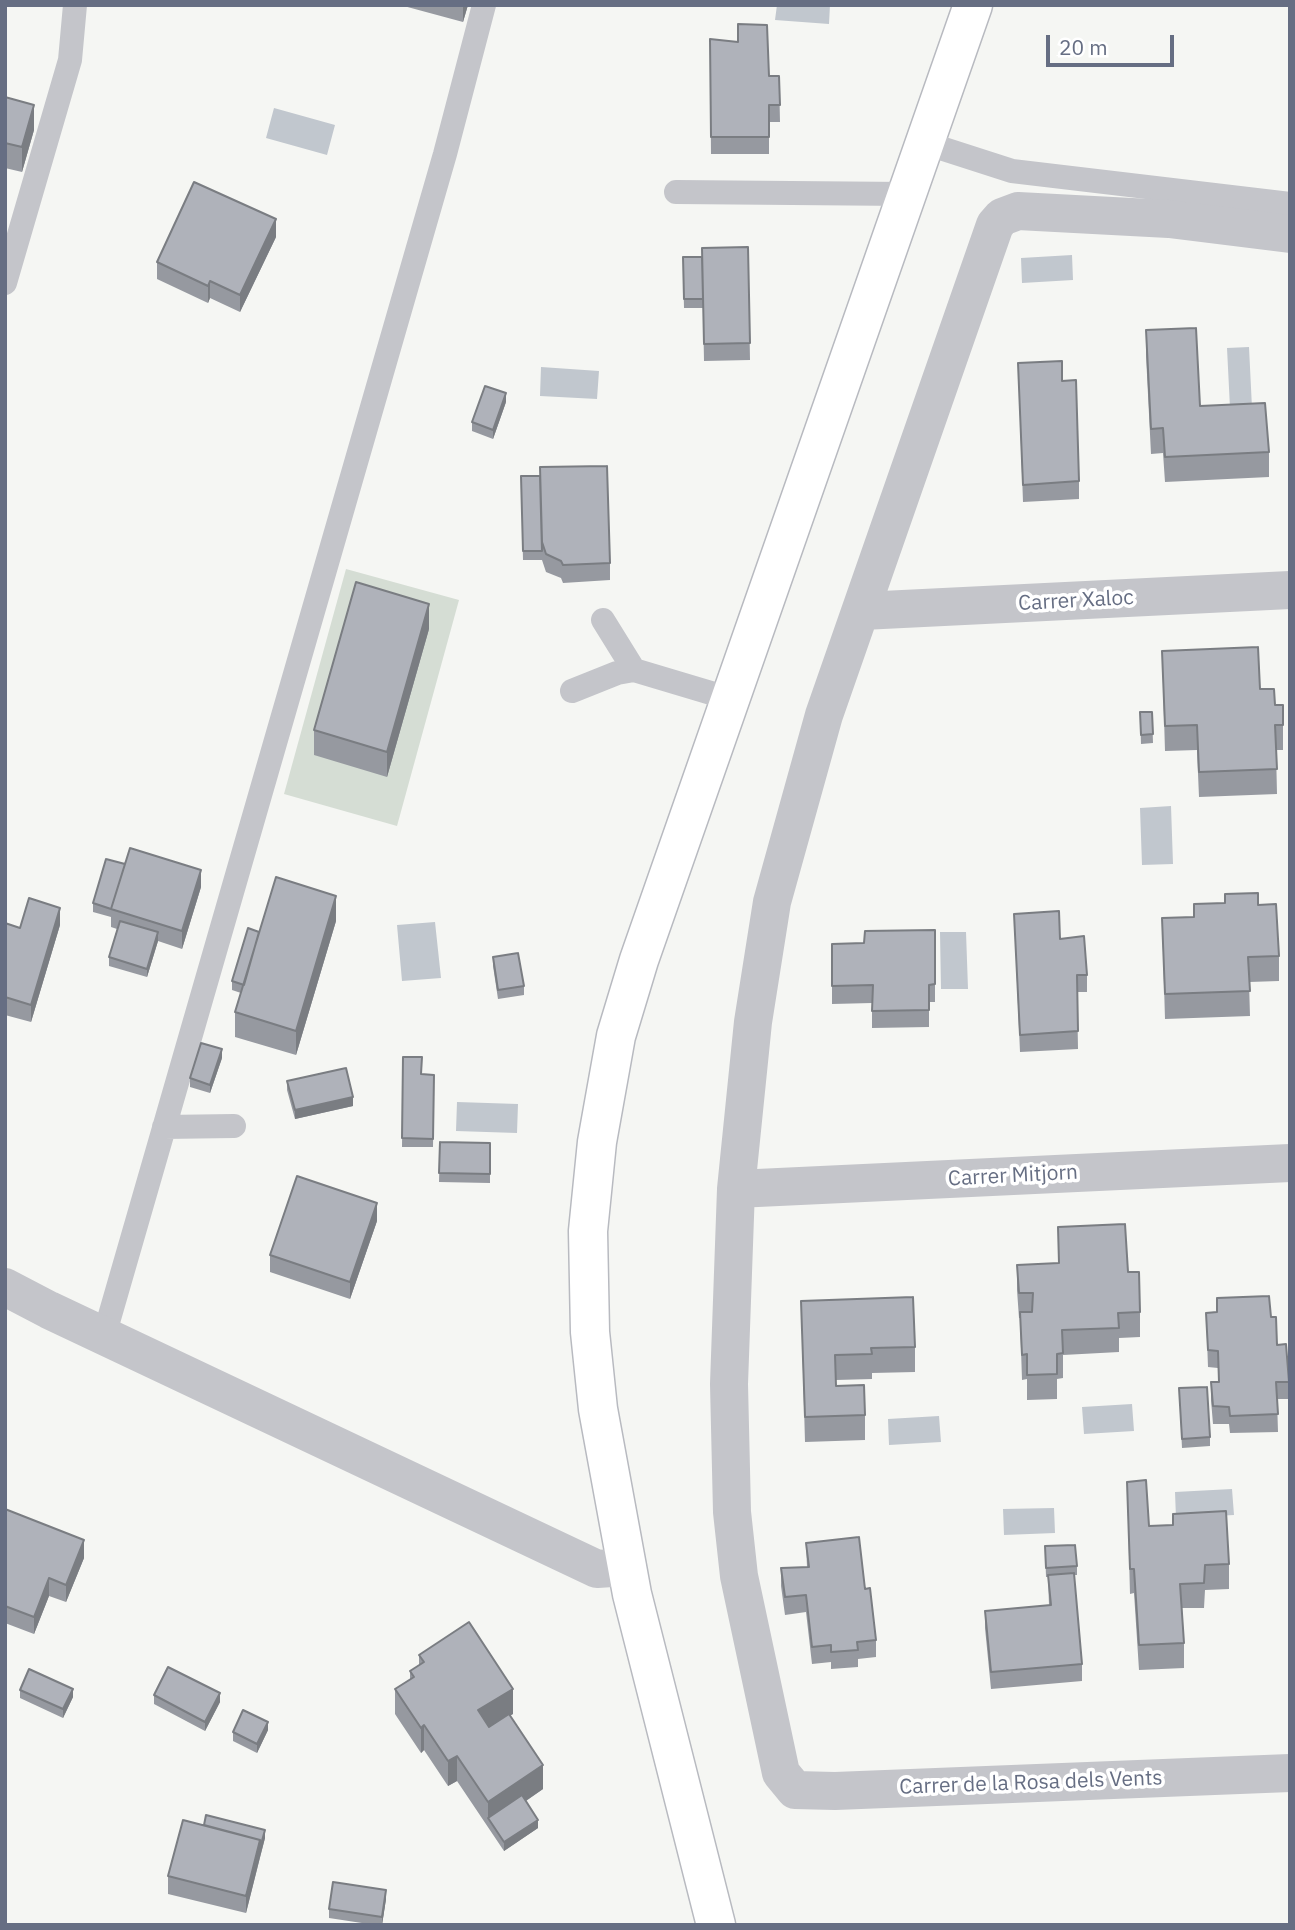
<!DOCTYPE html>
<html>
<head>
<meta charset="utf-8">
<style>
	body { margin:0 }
	#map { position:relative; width:1295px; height:1930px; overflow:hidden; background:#f5f6f3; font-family:"IBM Plex Sans",sans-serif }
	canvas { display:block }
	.frame { position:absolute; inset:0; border:7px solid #666e83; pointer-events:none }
	.scale { position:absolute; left:1046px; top:35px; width:128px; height:32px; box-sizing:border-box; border:4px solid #666e83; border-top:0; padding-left:9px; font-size:21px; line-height:24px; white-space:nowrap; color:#666e83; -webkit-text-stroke:5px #fff; paint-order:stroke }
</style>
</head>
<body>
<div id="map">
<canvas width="1295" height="1930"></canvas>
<div class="frame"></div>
<div class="scale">20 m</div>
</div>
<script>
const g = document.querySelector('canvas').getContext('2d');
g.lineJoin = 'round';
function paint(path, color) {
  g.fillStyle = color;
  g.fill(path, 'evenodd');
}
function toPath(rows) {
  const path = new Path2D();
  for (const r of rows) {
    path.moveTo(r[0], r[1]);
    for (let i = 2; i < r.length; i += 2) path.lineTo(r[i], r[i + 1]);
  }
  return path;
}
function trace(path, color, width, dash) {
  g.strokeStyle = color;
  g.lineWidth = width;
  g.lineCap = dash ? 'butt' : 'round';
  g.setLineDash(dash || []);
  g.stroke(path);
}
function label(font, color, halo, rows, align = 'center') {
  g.font = font + ' "IBM Plex Sans",sans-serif';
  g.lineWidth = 7;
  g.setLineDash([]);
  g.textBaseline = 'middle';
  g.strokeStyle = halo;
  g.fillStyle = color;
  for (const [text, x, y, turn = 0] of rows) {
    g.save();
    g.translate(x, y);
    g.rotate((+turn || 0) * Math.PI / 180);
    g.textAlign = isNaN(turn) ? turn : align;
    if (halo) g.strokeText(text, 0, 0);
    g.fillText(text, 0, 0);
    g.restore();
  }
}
paint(toPath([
	[346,569,459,600,397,826,284,794]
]), '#d5ddd4');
paint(toPath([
	[777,5,830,5,829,24,775,20],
	[274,108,335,125,327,155,266,138],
	[1072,255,1073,280,1022,283,1021,258],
	[1249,347,1252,408,1230,408,1227,348],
	[541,367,599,371,597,399,540,396],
	[1171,806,1173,864,1142,865,1140,808],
	[435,922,441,978,402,981,397,925],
	[940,932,966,932,968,989,941,989],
	[457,1102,518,1104,517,1133,456,1131],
	[1132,1404,1134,1431,1084,1434,1082,1407],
	[939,1416,941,1442,889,1445,888,1419],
	[1232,1489,1234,1515,1176,1518,1175,1492],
	[1054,1508,1055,1533,1004,1535,1003,1509]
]), '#c1c7ce');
const secondary = toPath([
	[716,1925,632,1594,598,1409,590,1332,588,1231,597,1142,616,1036,639,960,973,5]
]);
trace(secondary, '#b8bac0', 41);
trace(toPath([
	[925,143,1012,171,1290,204],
	[676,192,907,194],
	[5,283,70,60,75,5],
	[603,620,634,670],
	[572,691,617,673,634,670,731,699],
	[164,1127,234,1126],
	[104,1336,445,154,484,5]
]), '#c4c5ca', 24);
trace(toPath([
	[1290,234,1169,219,1018,211,1002,217,995,225,824,715,772,902,753,1022,736,1189,729,1384,732,1512,739,1576,781,1773,795,1790,835,1791,1290,1773],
	[862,611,1290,590],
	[736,1189,1290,1163],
	[5,1287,49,1310,597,1569,627,1567]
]), '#c4c5ca', 38);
trace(secondary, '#fff', 38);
paint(toPath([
	[400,5,468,5,463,22],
	[710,39,769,76,779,76,780,122,769,122,769,154,711,154],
	[5,97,34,130,22,172,5,168],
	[276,237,240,312,210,298,208,303,157,279,157,262],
	[748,247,750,360,704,361,703,308,684,308,683,266,702,257],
	[1146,330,1200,406,1269,452,1269,477,1165,482,1163,453,1151,454,1146,355],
	[1018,363,1062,381,1079,481,1079,499,1023,502],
	[506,402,493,439,472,431,472,422],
	[521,476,610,563,610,580,563,583,561,578,546,572,542,560,523,560],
	[429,629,387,777,314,755,314,730],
	[1162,651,1260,689,1275,705,1283,705,1283,750,1276,750,1277,794,1199,797,1197,750,1165,751],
	[1140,712,1152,712,1153,743,1141,744],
	[201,887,182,949,158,941,147,977,109,966,109,957,117,929,111,927,111,917,93,912,93,903],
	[1258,905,1279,956,1279,981,1249,982,1250,1016,1165,1019,1162,918,1194,917],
	[1014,914,1060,939,1087,975,1087,992,1077,992,1078,1049,1020,1052],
	[336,921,296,1055,235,1037,235,1012,241,993,232,990,232,981,259,932],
	[5,923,20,928,60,925,31,1022,5,1015],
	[935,930,935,1002,929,1002,929,1027,872,1028,872,1003,832,1004,832,944,864,943],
	[493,957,524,986,524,995,498,999,493,966],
	[403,1057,422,1074,434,1075,433,1147,402,1147],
	[222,1058,210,1093,190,1087,190,1078],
	[287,1081,353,1106,295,1119,287,1090],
	[440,1142,490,1143,490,1183,439,1182],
	[377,1221,350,1299,270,1272,270,1255],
	[1058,1227,1128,1272,1140,1312,1140,1337,1119,1338,1119,1352,1063,1355,1063,1378,1057,1379,1057,1399,1027,1400,1027,1379,1022,1380,1020,1318,1019,1318,1017,1290,1017,1265,1059,1263],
	[801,1301,915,1347,915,1372,872,1373,872,1379,836,1380,836,1386,865,1415,865,1440,805,1442],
	[1206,1313,1271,1317,1277,1345,1289,1382,1289,1399,1277,1399,1278,1432,1230,1433,1229,1424,1213,1424,1211,1400,1211,1382,1218,1382,1218,1368,1208,1367],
	[1179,1388,1210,1437,1210,1446,1182,1448],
	[1127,1482,1149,1526,1229,1564,1229,1589,1205,1590,1204,1608,1182,1608,1184,1643,1184,1668,1139,1670,1134,1593,1130,1594],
	[5,1509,84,1558,66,1602,49,1596,34,1634,5,1623],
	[806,1543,865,1589,876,1640,876,1657,858,1659,858,1667,831,1669,831,1662,812,1664,806,1612,785,1615,781,1586,781,1568,807,1567],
	[1045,1546,1077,1566,1077,1575,1074,1575,1082,1664,1082,1681,991,1689,985,1628,985,1611,1049,1605,1048,1577,1046,1577],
	[419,1655,513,1714,510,1715,543,1789,526,1801,538,1828,504,1851,457,1781,448,1786,424,1750,421,1753,395,1714,395,1689,410,1679,410,1671,419,1665],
	[20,1690,73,1697,63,1718,20,1698],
	[154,1695,220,1702,205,1731,154,1704],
	[268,1730,257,1753,233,1741,233,1732],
	[204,1825,265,1838,246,1913,168,1894,168,1876],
	[386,1899,382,1925,375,1925,329,1918,329,1909]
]), '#9699a0');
paint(toPath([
	[463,5,468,5,463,22],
	[34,105,34,130,22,172,22,147],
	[276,219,276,237,240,312,240,295],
	[210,281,210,298,208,303,208,286],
	[506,393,506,402,493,439,493,430],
	[429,604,429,629,387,777,387,752],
	[201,870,201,887,182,949,182,931],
	[336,896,336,921,296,1055,296,1031],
	[60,908,60,925,31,1022,31,1005],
	[158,932,158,941,147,977,147,969],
	[222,1049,222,1058,210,1093,210,1085],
	[353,1097,353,1106,295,1119,295,1110],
	[377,1203,377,1221,350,1299,350,1282],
	[84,1540,84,1558,66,1602,66,1585],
	[49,1578,49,1596,34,1634,34,1617],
	[73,1689,73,1697,63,1718,63,1709],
	[513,1689,513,1714,478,1735,478,1710],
	[220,1693,220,1702,205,1731,205,1722],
	[268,1722,268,1730,257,1753,257,1744],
	[424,1725,424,1750,421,1753,421,1728],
	[457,1756,457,1781,448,1786,448,1761],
	[543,1765,543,1789,492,1824,488,1818,488,1827,488,1802],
	[538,1820,538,1828,504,1851,504,1842],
	[265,1830,265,1838,260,1857,260,1848],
	[260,1840,260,1857,246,1913,246,1896],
	[386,1890,386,1899,382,1925,382,1917]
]), '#7a7d82');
const building = toPath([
	[738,24,767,25,769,76,779,76,780,105,769,105,769,137,711,137,710,39,738,42,738,24],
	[5,97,34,105,22,147,5,143,5,97],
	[194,182,276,219,240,295,210,281,208,286,157,262,194,182],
	[748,247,750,343,704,344,702,248,748,247],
	[683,257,702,257,703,299,684,299,683,257],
	[1196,328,1200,406,1265,403,1269,452,1165,457,1163,428,1151,429,1146,330,1196,328],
	[1062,361,1062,381,1076,380,1079,481,1023,485,1018,363,1062,361],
	[485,386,506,393,493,430,472,422,485,386],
	[607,466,610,563,563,565,561,561,546,554,542,542,540,467,607,466],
	[521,476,540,476,542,551,523,551,521,476],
	[356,582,429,604,387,752,314,730,356,582],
	[1258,647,1260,689,1274,689,1275,705,1283,705,1283,725,1275,725,1277,769,1199,772,1197,725,1165,726,1162,651,1258,647],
	[1140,712,1152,712,1153,734,1141,735,1140,712],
	[130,848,201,870,182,931,111,909,130,848],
	[106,859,125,864,111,909,93,903,106,859],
	[276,877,336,896,296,1031,235,1012,276,877],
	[1258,893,1258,905,1276,904,1279,956,1248,957,1250,991,1165,994,1162,918,1194,917,1194,904,1225,903,1225,894,1258,893],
	[29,898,60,908,31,1005,5,997,5,923,20,928,29,898],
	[1059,911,1060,939,1084,936,1087,975,1077,975,1078,1031,1020,1035,1014,914,1059,911],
	[120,921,158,932,147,969,109,957,120,921],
	[248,928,259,932,244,985,232,981,248,928],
	[935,930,935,984,929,985,929,1010,872,1011,873,985,832,986,832,944,864,943,865,931,935,930],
	[518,953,524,986,498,990,493,957,518,953],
	[201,1043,222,1049,210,1085,190,1078,201,1043],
	[403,1057,422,1057,421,1074,434,1075,433,1139,402,1138,403,1057],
	[346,1068,353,1097,295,1110,287,1081,346,1068],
	[440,1142,490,1143,490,1174,439,1173,440,1142],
	[297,1176,377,1203,350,1282,270,1255,297,1176],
	[1125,1224,1128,1272,1139,1272,1140,1312,1118,1313,1119,1328,1062,1330,1063,1353,1057,1354,1057,1374,1027,1375,1027,1354,1022,1355,1020,1312,1032,1312,1033,1293,1019,1293,1017,1265,1059,1263,1058,1227,1125,1224],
	[1269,1296,1271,1317,1276,1317,1277,1345,1286,1344,1289,1382,1276,1382,1278,1414,1230,1416,1229,1407,1213,1406,1211,1382,1219,1382,1218,1351,1208,1350,1206,1313,1217,1312,1217,1298,1269,1296],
	[913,1297,915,1347,871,1348,872,1354,835,1355,836,1386,864,1385,865,1415,805,1417,801,1301,913,1297],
	[1207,1387,1210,1437,1182,1439,1179,1388,1207,1387],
	[1146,1480,1149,1526,1173,1525,1173,1514,1226,1511,1229,1564,1205,1565,1204,1583,1180,1584,1184,1643,1139,1645,1134,1569,1130,1569,1127,1482,1146,1480],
	[5,1509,84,1540,66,1585,49,1578,34,1617,5,1606,5,1509],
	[859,1537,865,1589,870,1588,876,1640,857,1642,858,1650,831,1652,831,1645,812,1647,806,1595,785,1597,781,1568,809,1567,806,1543,859,1537],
	[1075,1545,1077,1566,1046,1568,1045,1546,1075,1545],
	[1074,1573,1082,1664,991,1672,985,1611,1051,1605,1048,1575,1074,1573],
	[469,1622,513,1689,478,1710,489,1727,509,1714,543,1765,488,1802,457,1756,448,1761,424,1725,421,1728,395,1689,414,1677,410,1671,424,1662,419,1655,469,1622],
	[168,1667,220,1693,205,1722,154,1695,168,1667],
	[29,1669,73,1689,63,1709,20,1690,29,1669],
	[243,1710,268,1722,257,1744,233,1732,243,1710],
	[522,1795,538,1820,504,1842,488,1818,522,1795],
	[206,1815,265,1830,260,1848,260,1840,204,1825,206,1815],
	[183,1820,260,1840,246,1896,168,1876,183,1820],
	[333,1882,386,1890,382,1917,329,1909,333,1882]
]);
paint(building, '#afb2ba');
trace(building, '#7a7d82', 2);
label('21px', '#666e83', '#fff', [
	["Carrer Xaloc",1076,601,-3],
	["Carrer Mitjorn",1013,1176,-3],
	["Carrer de la Rosa dels Vents",1031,1783,-2]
]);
</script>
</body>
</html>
